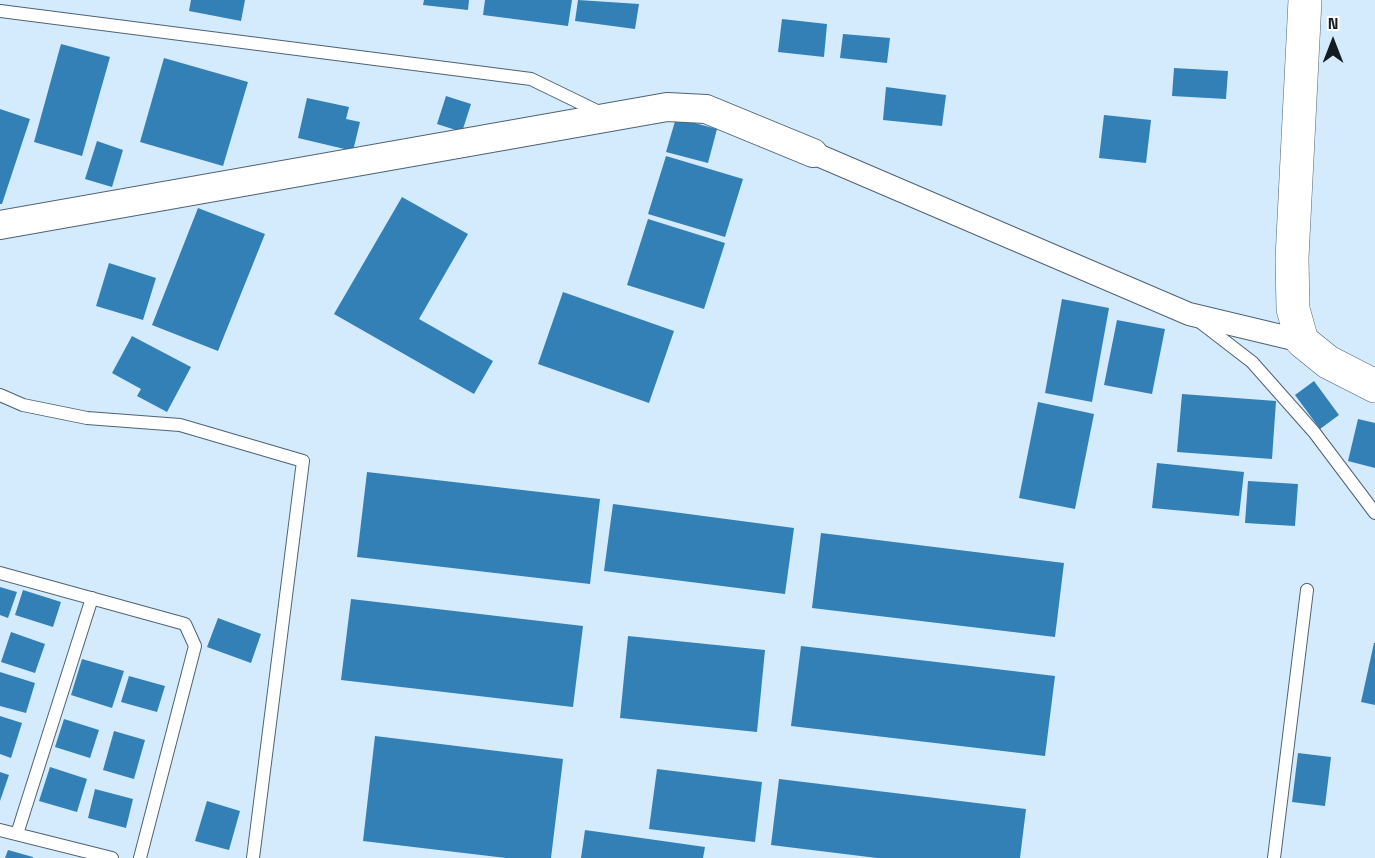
<!DOCTYPE html>
<html>
<head>
<meta charset="utf-8">
<style>
	body { margin:0 }
	#map { position:relative; width:1375px; height:858px; overflow:hidden; background:#d4ebfd; font-family:"Space Grotesk",sans-serif }
	canvas { display:block }
	.north { position:absolute; left:1303px; top:12px; width:60px; height:60px; -webkit-text-stroke:4px #fff; paint-order:stroke; rotate:0deg; font-size:16px; font-weight:700; line-height:24px; text-align:center; color:#141c22 }
	.north::after { content:''; display:block; margin:auto; width:21px; height:27px; background:#141c22; clip-path:polygon(50% 0,100% 100%,50% 72%,0 100%) }
</style>
</head>
<body>
<div id="map">
<canvas width="1375" height="858"></canvas>
<div class="north">N</div>
</div>
<script>
const g = document.querySelector('canvas').getContext('2d');
g.lineJoin = 'round';
function paint(path, color) {
  g.fillStyle = color;
  g.fill(path, 'evenodd');
}
function toPath(rows) {
  const path = new Path2D();
  for (const r of rows) {
    path.moveTo(r[0], r[1]);
    for (let i = 2; i < r.length; i += 2) path.lineTo(r[i], r[i + 1]);
  }
  return path;
}
function trace(path, color, width, dash) {
  g.strokeStyle = color;
  g.lineWidth = width;
  g.lineCap = dash ? 'butt' : 'round';
  g.setLineDash(dash || []);
  g.stroke(path);
}
paint(toPath([
	[191,0,245,0,241,21,189,11],
	[424,0,469,0,468,10,423,5],
	[485,0,572,0,568,26,483,15],
	[578,0,639,4,635,29,575,21],
	[782,19,827,24,824,57,778,52],
	[843,34,890,38,887,63,840,58],
	[61,44,110,57,82,156,34,142],
	[164,58,248,82,223,166,140,142],
	[1174,68,1228,71,1226,99,1172,96],
	[886,87,946,95,942,126,883,120],
	[446,96,471,104,462,132,437,124],
	[307,98,349,107,346,119,360,122,353,151,298,138],
	[0,109,30,119,2,204,0,204],
	[1104,115,1151,120,1146,163,1099,158],
	[676,118,717,129,708,163,666,152],
	[97,141,123,150,112,187,85,179],
	[666,156,743,179,725,237,648,214],
	[402,197,468,234,419,319,493,361,474,394,334,314],
	[198,208,265,234,218,351,152,325],
	[648,219,725,243,704,309,627,285],
	[109,263,156,278,143,320,96,306],
	[563,292,674,331,649,403,538,364],
	[1062,299,1109,308,1092,402,1045,393],
	[1117,320,1165,329,1152,394,1104,385],
	[132,336,191,367,167,412,137,396,141,389,112,373],
	[1314,381,1339,415,1320,429,1295,395],
	[1182,394,1276,401,1272,459,1177,452],
	[1038,402,1094,414,1075,509,1019,498],
	[1358,419,1375,423,1375,468,1348,461],
	[1157,463,1244,472,1239,516,1152,508],
	[367,472,600,499,590,584,357,557],
	[1248,481,1298,484,1295,526,1245,523],
	[613,504,794,528,785,594,604,571],
	[821,533,1064,563,1055,637,812,608],
	[0,587,17,592,8,618,0,615],
	[23,590,61,602,53,627,15,615],
	[351,599,583,626,573,707,341,680],
	[218,618,261,634,251,663,207,647],
	[11,632,45,644,35,673,1,662],
	[628,636,765,650,757,732,620,718],
	[1374,643,1375,643,1375,705,1361,702],
	[801,646,1055,676,1045,756,791,726],
	[82,659,124,671,112,708,71,695],
	[0,672,35,683,26,713,0,706],
	[129,676,165,686,157,712,121,702],
	[0,716,22,723,11,758,0,754],
	[64,719,99,730,90,758,55,747],
	[114,731,145,740,134,779,103,770],
	[375,736,563,759,551,858,506,858,363,841],
	[1298,753,1331,757,1325,806,1292,802],
	[50,767,87,779,77,812,39,801],
	[657,769,762,782,755,842,649,829],
	[0,772,9,775,0,801],
	[779,779,1026,809,1020,858,877,858,771,845],
	[95,789,133,799,126,828,88,818],
	[207,801,240,811,229,850,195,841],
	[585,830,705,847,703,858,581,858],
	[8,850,33,857,33,858,5,858]
]), '#3280b6');
const service = toPath([
	[0,11,531,79,601,113],
	[1200,322,1252,362,1314,432,1375,513],
	[0,395,23,405,87,418,180,425,303,461,253,858],
	[0,573,185,624,195,646,140,858],
	[0,830,112,858],
	[17,834,92,598],
	[1274,858,1307,590]
]);
const minor = toPath([
	[813,153,1189,314,1302,341]
]);
const tertiary = toPath([
	[0,225,667,107,706,109,813,153]
]);
const trunk = toPath([
	[1305,0,1292,258,1293,309,1302,341,1328,362,1375,386]
]);
trace(service, '#4f6272', 14);
trace(minor, '#4f6272', 24);
trace(tertiary, '#4f6272', 30);
trace(trunk, '#4f6272', 34);
trace(service, '#fff', 12);
trace(minor, '#fff', 22);
trace(tertiary, '#fff', 28);
trace(trunk, '#fff', 33);
</script>
</body>
</html>
